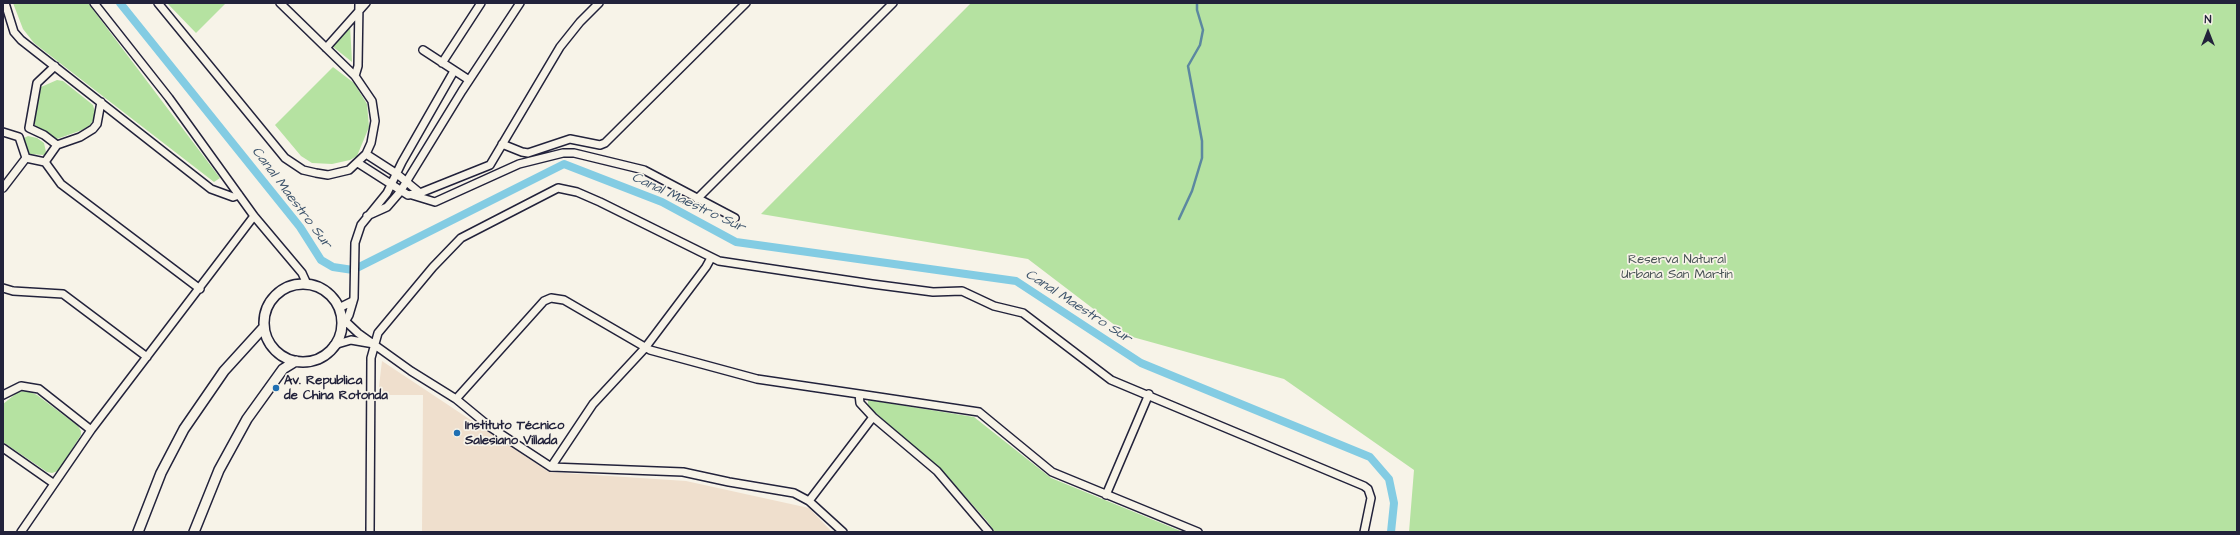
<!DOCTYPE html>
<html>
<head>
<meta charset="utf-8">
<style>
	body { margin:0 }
	#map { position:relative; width:2240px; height:535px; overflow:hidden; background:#f7f3e8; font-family:"Architects Daughter",sans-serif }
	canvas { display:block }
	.frame { position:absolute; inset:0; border:4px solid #22223b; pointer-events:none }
	.north { position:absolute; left:2188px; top:12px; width:40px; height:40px; -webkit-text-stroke:3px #f7f3e8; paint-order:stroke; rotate:0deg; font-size:11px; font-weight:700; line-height:16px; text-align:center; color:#22223b }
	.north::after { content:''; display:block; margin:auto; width:14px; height:18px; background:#22223b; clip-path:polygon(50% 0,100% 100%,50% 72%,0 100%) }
</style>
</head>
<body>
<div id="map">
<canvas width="2240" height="535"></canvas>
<div class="frame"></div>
<div class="north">N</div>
</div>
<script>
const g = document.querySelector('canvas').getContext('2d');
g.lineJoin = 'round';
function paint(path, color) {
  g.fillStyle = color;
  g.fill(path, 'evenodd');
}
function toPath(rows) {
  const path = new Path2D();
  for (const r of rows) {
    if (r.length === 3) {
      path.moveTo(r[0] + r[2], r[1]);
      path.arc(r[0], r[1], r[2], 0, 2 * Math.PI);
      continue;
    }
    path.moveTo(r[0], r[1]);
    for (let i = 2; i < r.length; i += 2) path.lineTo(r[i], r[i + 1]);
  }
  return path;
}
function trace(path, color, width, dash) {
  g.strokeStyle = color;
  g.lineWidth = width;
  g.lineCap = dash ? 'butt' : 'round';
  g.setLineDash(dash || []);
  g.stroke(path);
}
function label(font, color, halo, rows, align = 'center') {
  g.font = font + ' "Architects Daughter",sans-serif';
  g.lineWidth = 3.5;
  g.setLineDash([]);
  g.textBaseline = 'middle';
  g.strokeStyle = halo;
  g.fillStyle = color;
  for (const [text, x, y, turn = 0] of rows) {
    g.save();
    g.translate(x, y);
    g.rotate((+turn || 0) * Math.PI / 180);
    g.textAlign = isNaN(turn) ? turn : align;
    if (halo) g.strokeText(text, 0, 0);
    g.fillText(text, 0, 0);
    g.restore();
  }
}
paint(toPath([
	[382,361,549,472,686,481,809,508,832,532,422,532,423,395,378,395]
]), '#efdfcd');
paint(toPath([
	[13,3,88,3,220,178,214,182,34,43,23,29],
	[167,3,226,3,196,33],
	[971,3,2237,3,2237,532,1409,532,1414,470,1284,379,1129,336,1028,259,761,214],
	[350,25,352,62,332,46],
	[333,67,354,83,367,104,369,127,357,156,350,160,332,164,312,163,301,156,275,125],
	[57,80,63,81,93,105,95,112,94,119,90,125,82,130,54,140,47,133,36,127,34,123,41,87],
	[28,136,37,138,44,143,46,152,44,155,29,154,24,138],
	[28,391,37,395,78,426,81,431,81,435,58,471,52,473,47,472,3,442,3,404,18,392],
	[868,400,974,417,1051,478,1183,532,995,532,987,521,948,477,868,406]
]), '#b5e2a1');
trace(toPath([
	[1179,219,1192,191,1202,158,1202,141,1188,66,1200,45,1203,30,1197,10,1197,3]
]), '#5c88a0', 2.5);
trace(toPath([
	[120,3,300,227,321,260,333,267,353,270,564,164,662,202,736,242,1016,281,1141,363,1370,457,1389,479,1394,503,1391,532]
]), '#83cce3', 8);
const minor = toPath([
	[5,3,14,32,21,40,211,189,233,197,239,195],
	[94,3,169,98,254,216,302,273,307,284],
	[158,3,285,158,303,170,316,173,328,175,349,170,366,154,371,143,375,121,372,101,355,76,280,3],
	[326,48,366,3],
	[423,50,469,80],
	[442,63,481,3],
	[55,66,37,83,29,128,44,135,57,145,80,137,93,129,97,124,101,102],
	[355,76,358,66,359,3],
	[3,132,19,137,26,158],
	[502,144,522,152,528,153,570,139,600,145,605,143,746,3],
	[366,154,397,174,420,193],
	[26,158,45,162,61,184,200,289],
	[45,162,57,145],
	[358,163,408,195,420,193,490,165,560,47,580,22,599,3],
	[3,188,26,158],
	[412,195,435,202,519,164,563,153,574,153,644,170,735,218],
	[697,199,893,3],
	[367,216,387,207,400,192,462,91,520,3],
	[3,288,13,291,63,294,147,357],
	[339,308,353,301],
	[341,317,358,333,411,371,456,399,490,427,551,467,683,472,729,482,794,493,809,501,843,532],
	[341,329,349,315,354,298,355,243,361,225,387,193,402,162,454,71],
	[334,345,351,340,374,344],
	[859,394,979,412,1052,472,1198,532],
	[3,395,21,386,39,389,91,430],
	[456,399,544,301,551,298,564,300,650,350,757,379,859,394,860,403,873,417,809,501],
	[873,417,937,471,989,532],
	[3,448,53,483],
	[551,467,593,404,645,348,706,267,711,258],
	[1106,495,1149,394],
	[21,532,91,430,254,216],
	[370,532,371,358,378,333,433,267,461,238,558,188,577,192,600,202,719,261,872,284,933,292,962,291,994,306,1023,313,1111,380,1364,486,1368,489,1371,498,1364,532]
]);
const secondary = toPath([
	[303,323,39],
	[138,532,161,473,184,429,224,371,264,327],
	[194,532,219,470,247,419,283,369,296,361]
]);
trace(minor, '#22223b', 10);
trace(secondary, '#22223b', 12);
trace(minor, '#f7f3e8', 7);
trace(secondary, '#f7f3e8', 9);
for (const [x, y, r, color] of [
	[276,388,4,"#1f6fb2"],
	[457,433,4,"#1f6fb2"]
]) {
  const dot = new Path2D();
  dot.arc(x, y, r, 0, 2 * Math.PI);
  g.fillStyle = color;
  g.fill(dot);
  trace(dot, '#f7f3e8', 1.5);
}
label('13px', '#475254', '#f7f3e8', [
	["Reserva Natural",1677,260],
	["Urbana San Martín",1677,275]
]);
label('bold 13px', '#22223b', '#f7f3e8', [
	["Av. Republica",284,381],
	["de China Rotonda",284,396],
	["Instituto Técnico",465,426],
	["Salesiano Villada",465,441]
], 'left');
label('italic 14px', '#3f556d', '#f7f3e8', [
	["Canal Maestro Sur",291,198,53],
	["Canal Maestro Sur",688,203,25],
	["Canal Maestro Sur",1078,307,33]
]);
</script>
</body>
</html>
